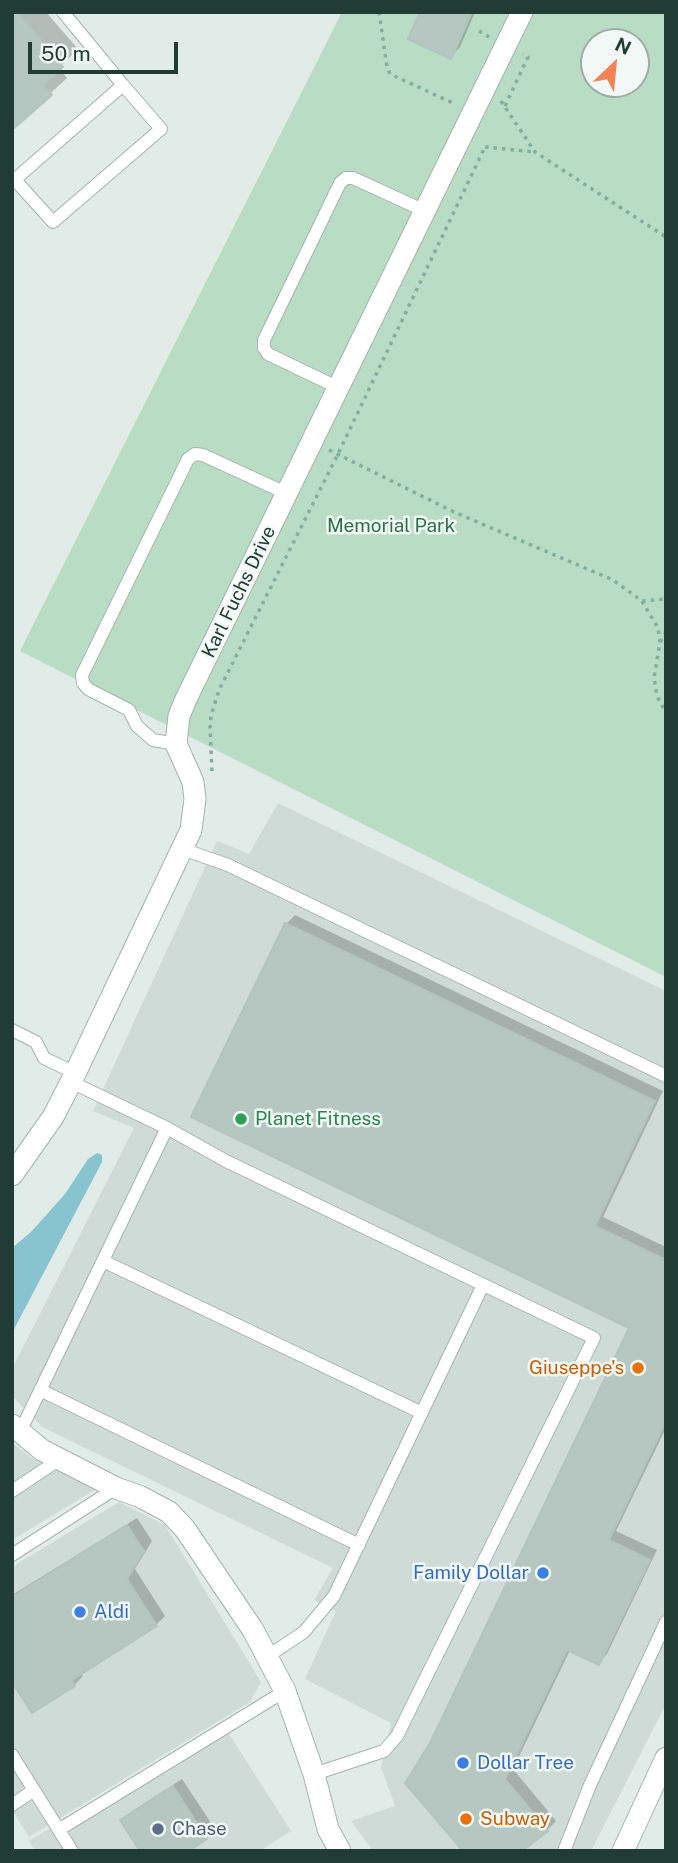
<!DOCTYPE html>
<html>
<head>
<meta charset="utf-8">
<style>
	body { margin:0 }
	#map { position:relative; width:678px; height:1863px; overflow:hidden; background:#e1ebe7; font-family:"Public Sans",sans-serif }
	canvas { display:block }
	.frame { position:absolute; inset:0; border:14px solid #213c35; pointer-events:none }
	.north { position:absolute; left:580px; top:28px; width:70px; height:70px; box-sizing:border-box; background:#f1f8f5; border:2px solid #9eada8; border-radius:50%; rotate:26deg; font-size:19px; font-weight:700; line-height:28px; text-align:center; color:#213c35 }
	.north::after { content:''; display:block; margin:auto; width:24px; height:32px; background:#f18359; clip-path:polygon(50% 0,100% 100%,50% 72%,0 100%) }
	.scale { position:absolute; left:28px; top:42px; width:150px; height:32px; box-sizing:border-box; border:4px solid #213c35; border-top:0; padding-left:9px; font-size:21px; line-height:24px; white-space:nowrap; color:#213c35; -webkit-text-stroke:5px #f1f8f5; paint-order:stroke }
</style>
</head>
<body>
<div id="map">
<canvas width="678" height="1863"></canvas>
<div class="frame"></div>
<div class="north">N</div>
<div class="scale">50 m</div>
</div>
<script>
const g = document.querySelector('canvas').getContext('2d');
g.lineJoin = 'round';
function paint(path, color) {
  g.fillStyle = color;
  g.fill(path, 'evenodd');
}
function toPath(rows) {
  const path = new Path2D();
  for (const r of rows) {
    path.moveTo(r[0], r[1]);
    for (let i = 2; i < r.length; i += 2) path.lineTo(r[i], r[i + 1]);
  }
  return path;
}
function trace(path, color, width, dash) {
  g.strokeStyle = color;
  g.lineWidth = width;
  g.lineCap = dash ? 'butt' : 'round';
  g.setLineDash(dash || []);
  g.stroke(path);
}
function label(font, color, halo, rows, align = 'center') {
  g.font = font + ' "Public Sans",sans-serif';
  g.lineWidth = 5;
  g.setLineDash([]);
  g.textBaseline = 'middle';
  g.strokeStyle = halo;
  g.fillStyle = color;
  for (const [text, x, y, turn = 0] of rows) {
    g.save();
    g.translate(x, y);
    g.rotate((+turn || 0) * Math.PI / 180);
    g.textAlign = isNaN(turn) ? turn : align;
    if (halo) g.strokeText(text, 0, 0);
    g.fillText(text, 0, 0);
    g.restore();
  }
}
paint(toPath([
	[278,803,666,991,666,1704,591,1851,373,1851,351,1821,395,1806,381,1767,391,1723,305,1679,336,1611,314,1600,333,1568,42,1427,12,1396,12,1369,134,1128,93,1111,217,841,249,854],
	[12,1443,33,1459,98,1488,12,1540],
	[119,1502,165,1525,261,1682,250,1702,29,1837,12,1810,12,1567],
	[222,1723,291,1831,260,1851,35,1851,29,1841]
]), '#cfdbd6');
paint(toPath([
	[342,12,666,12,666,977,20,651],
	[594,42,636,42,636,84,594,84]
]), '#b9dcc4');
paint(toPath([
	[97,1153,102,1155,102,1162,12,1333,12,1248,31,1232,65,1194,88,1159]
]), '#88c3d0');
paint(toPath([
	[12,12,46,12,78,49,59,68,67,78,18,123],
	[422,12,475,12,460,47,451,56],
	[295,915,663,1091,603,1217,666,1247,666,1428,616,1531,657,1550,607,1654,598,1663,570,1650,513,1769,556,1821,547,1830,431,1744,631,1327,286,924],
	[137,1518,152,1541,135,1569,165,1616,156,1625,81,1672,83,1676,74,1685,32,1711,12,1663,12,1595],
	[182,1779,215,1829,206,1838,122,1821,131,1812]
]), '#0003');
const building = toPath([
	[12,12,17,12,63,67,43,84,52,95,12,130,12,12],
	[420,12,472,12,451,59,408,39,420,12],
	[285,923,655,1101,595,1226,666,1260,666,1421,609,1540,650,1560,599,1665,567,1650,505,1779,548,1831,522,1851,463,1851,405,1783,430,1743,629,1328,191,1117,285,923],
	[127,1525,144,1551,127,1579,157,1626,72,1680,75,1686,32,1713,12,1682,12,1597,127,1525],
	[173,1786,207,1839,189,1851,140,1851,120,1820,173,1786]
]);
paint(building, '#b6c6c0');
trace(building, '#b3c5be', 2);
const lane = toPath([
	[15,180,53,222,161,129,123,85],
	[12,182,123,85,63,12],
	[339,388,268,354,264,348,264,340,340,183,346,178,353,178,425,211],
	[176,744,153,740,137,726,129,710,88,689,83,683,82,675,188,459,195,454,203,455,288,494],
	[182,849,228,865,666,1076],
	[12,1030,36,1042,44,1058,75,1073],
	[71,1082,167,1128,226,1161,594,1338,397,1736,384,1751,314,1774],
	[103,1261,422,1413],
	[40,1390,359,1545],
	[20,1432,167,1128],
	[12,1491,60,1459],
	[12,1555,116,1488],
	[268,1656,304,1632,334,1596,483,1285],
	[12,1755,72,1851],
	[12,1805,34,1790],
	[60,1829,285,1691],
	[564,1851,590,1785,666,1622]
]);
const street = toPath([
	[12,1175,53,1117,71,1082,191,830,195,799,193,782,176,744,179,716,186,699,522,12],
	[12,1425,42,1450,116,1488,141,1497,169,1512,185,1529,253,1630,285,1691,314,1774,328,1829,340,1851],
	[623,1851,666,1758]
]);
trace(lane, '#a4b3ae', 14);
trace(street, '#a4b3ae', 23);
trace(toPath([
	[379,12,387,67,390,74,455,104],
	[479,31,489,37],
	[501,101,535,152,666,237],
	[505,106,528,57,523,54],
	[485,147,535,152],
	[329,450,454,512,613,580,642,601,666,599],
	[642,601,658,628,660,642,654,678,657,696,666,713],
	[660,642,666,632],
	[212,771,210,728,211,716,219,690,338,454,485,147]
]), '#81afa2', 3.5, [3.5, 5]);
trace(lane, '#fff', 12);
trace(street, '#fff', 21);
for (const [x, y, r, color] of [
	[241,1119,7,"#2e9e5b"],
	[638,1368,7,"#e8710a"],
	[543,1573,7,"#3f7fe0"],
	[80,1612,7,"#3f7fe0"],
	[463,1763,7,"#3f7fe0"],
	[466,1819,7,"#e8710a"],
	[158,1829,7,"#5c6f8a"]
]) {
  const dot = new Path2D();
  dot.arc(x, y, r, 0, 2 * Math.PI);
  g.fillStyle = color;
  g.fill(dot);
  trace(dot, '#f1f8f5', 2.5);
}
label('19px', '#2c7249', '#f1f8f5', [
	["Memorial Park",391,526]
]);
label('19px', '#213c35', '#f1f8f5', [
	["Karl Fuchs Drive",239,592,-64]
]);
label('19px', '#27864d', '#f1f8f5', [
	["Planet Fitness",255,1119]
], 'left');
label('19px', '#c56008', '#f1f8f5', [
	["Giuseppe's",624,1368],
	["Subway",480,1819,"left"]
], 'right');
label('19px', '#366cbe', '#f1f8f5', [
	["Family Dollar",529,1573,"right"],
	["Aldi",94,1612],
	["Dollar Tree",477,1763]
], 'left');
label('19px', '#4e5e75', '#f1f8f5', [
	["Chase",172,1829]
], 'left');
</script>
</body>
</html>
